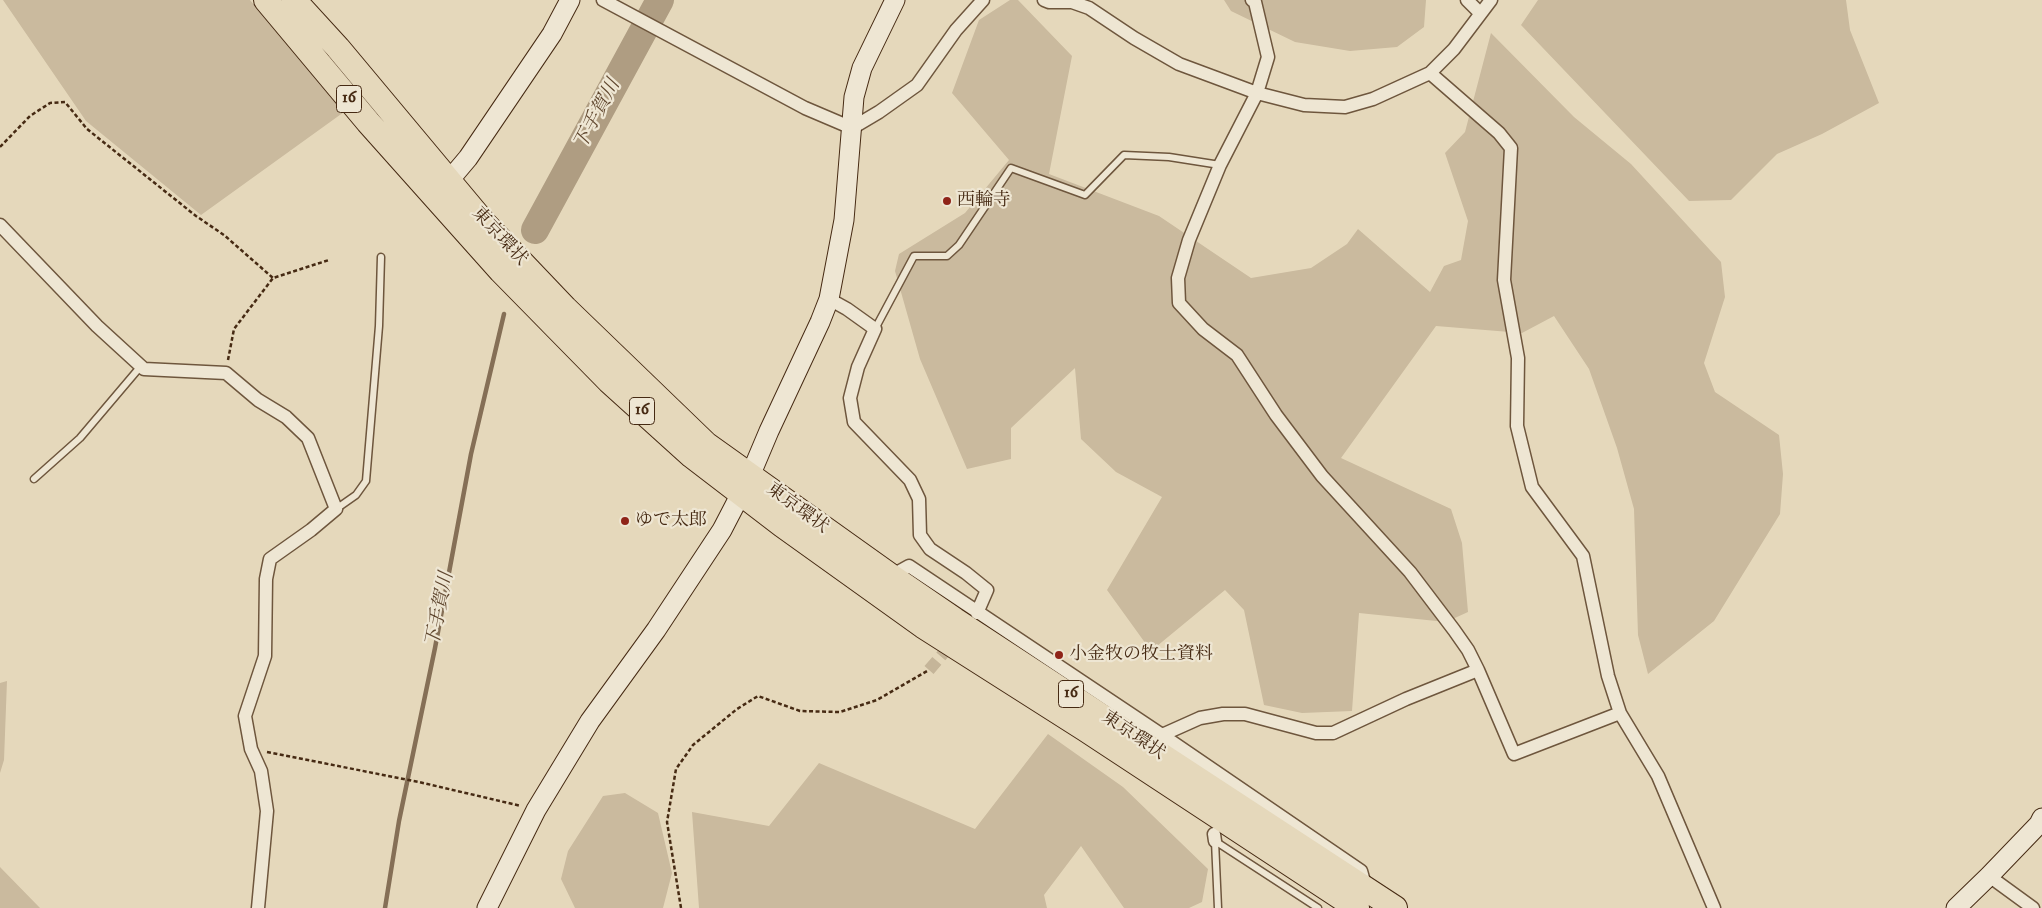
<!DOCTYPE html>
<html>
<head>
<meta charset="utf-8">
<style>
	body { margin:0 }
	canvas { display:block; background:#e5d8bb }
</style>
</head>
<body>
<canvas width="2042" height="908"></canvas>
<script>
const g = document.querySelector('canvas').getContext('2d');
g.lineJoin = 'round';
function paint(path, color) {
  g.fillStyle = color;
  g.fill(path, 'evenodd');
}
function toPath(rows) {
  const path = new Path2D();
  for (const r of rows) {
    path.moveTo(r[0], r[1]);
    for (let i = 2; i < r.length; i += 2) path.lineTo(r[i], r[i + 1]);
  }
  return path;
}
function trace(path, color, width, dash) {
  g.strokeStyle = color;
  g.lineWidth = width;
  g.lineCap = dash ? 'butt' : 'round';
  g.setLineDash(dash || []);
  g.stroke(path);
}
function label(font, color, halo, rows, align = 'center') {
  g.font = font + ' "IM FELL DW Pica","Noto Serif JP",serif';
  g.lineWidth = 4.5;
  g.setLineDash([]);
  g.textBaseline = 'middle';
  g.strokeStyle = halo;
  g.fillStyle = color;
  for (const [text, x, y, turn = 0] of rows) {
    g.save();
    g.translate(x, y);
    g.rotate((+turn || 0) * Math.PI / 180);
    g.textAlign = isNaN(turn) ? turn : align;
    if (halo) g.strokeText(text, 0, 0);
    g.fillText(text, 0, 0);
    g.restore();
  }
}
paint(toPath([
	[3,0,250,0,344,112,201,215,86,121],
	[1010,0,1018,0,1072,56,1049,174,1159,216,1251,278,1311,268,1347,244,1358,229,1430,292,1444,266,1461,260,1468,221,1445,153,1465,132,1491,33,1574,117,1631,164,1721,262,1725,297,1704,363,1715,392,1779,435,1783,474,1780,514,1714,621,1648,674,1638,635,1634,509,1617,448,1589,369,1554,316,1522,333,1436,326,1341,458,1451,509,1462,543,1468,612,1446,622,1359,613,1352,711,1302,713,1264,705,1244,610,1225,590,1151,651,1107,590,1162,497,1116,472,1081,439,1075,368,1011,428,1011,459,967,469,920,359,895,271,899,254,965,213,1009,160,952,93,979,20],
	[1224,0,1426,0,1424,27,1397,47,1350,51,1295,42,1231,11],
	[1538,0,1846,0,1850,30,1879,103,1822,134,1777,154,1731,200,1689,201,1521,25],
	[7,681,4,760,0,773,0,683],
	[1048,734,1123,787,1208,869,1202,902,1189,908,1124,908,1081,846,1044,895,1047,908,699,908,692,812,769,826,819,763,975,829],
	[625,793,658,813,672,873,663,908,575,908,561,879,568,851,603,796],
	[0,867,40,908,0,908]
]), '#caba9e');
trace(toPath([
	[385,908,399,821,435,648,471,454,504,314]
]), '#856f56', 4.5);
trace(toPath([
	[535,230,660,0]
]), '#af9d82', 28);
trace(toPath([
	[929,670,955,640]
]), '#c5b599', 12, [12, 6]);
const lane = toPath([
	[875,329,914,256,947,256,959,245,1011,168,1085,195,1124,155,1169,157,1220,165],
	[34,479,80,438,141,366],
	[336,509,356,495,366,481,379,326,381,257],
	[1218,908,1215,841,1318,908]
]);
const street = toPath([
	[603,0,805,108,852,128,879,112,917,85,956,30,983,0],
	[1044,0,1049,2,1072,2,1089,8,1134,38,1179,64,1257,93,1304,105,1345,107,1373,99,1430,73,1454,49,1491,0],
	[1252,0,1255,2,1268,57,1257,93,1220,165,1189,240,1178,278,1179,303,1203,329,1237,355,1276,415,1322,476,1410,572,1454,630,1468,650,1478,670,1514,754,1620,713],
	[1467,0,1480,13],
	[1430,73,1499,133,1511,148,1504,280,1518,358,1517,426,1532,487,1583,556,1608,676,1620,713,1658,776,1714,908],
	[0,225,97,326,144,369,226,373,258,400,286,417,308,438,336,509,311,530,270,559,266,579,265,656,245,716,251,749,261,771,267,811,258,908],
	[829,299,847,309,875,329,858,367,850,398,854,422,910,480,919,499,920,535,930,549,966,573,987,590,977,613],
	[891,576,909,566,1162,735,1361,871,1363,878,1358,883],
	[1162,735,1200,718,1223,714,1245,714,1316,733,1333,733,1406,699,1478,670],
	[1214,834,1215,841],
	[1989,876,2033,908]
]);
const secondary = toPath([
	[441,190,468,158,552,34,570,0],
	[487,908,536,810,590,721,656,630,722,530,750,476,769,431,820,322,829,299,844,220,854,97,862,68,895,0],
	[1956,908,1989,876,2039,824,2042,818]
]);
const highway = toPath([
	[266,0,368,122,501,271,609,381,692,456,782,525,923,626,1085,729,1357,908],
	[294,0,338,48,485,224,565,308,706,444,891,576,955,620,1395,908]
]);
trace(lane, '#6e563d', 9);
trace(street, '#6e563d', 15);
trace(secondary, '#462a13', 21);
trace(highway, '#462a13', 26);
trace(toPath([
	[0,147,30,116,50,103,65,102,87,129,196,216,224,235,273,278],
	[228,360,234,329,273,278,329,260],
	[267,752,419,782,521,806],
	[681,908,667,822,676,769,693,745,737,709,758,696,800,711,840,712,877,700,929,670]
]), '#462a13', 2.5, [4, 2.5]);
trace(lane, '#eee6d3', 6);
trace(street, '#eee6d3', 12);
trace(secondary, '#eee6d3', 19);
trace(highway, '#e5d8bb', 24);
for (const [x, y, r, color] of [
	[947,201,5,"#8f2418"],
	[625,521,5,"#8f2418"],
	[1059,655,5,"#8f2418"]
]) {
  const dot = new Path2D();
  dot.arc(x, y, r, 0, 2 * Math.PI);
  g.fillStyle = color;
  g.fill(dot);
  trace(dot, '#eee6d3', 2);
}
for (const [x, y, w] of [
	[349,99,25],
	[642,411,25],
	[1071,694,25]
]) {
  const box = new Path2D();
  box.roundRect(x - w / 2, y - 13.5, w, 27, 4);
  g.fillStyle = '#eee6d3';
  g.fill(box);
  trace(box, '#462a13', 1);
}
label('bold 16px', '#462a13', null, [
	["16",349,99],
	["16",642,411],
	["16",1071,694]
]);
label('18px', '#462a13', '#eee6d3', [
	["西輪寺",957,201],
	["ゆで太郎",635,521],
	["小金牧の牧士資料",1069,655]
], 'left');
label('18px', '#462a13', '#eee6d3', [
	["東京環状",499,237,47],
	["東京環状",797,509,36],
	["東京環状",1133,736,34]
]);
label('italic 19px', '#60472f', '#eee6d3', [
	["下手賀川",598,115,-62],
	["下手賀川",441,610,-79]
]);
</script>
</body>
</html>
